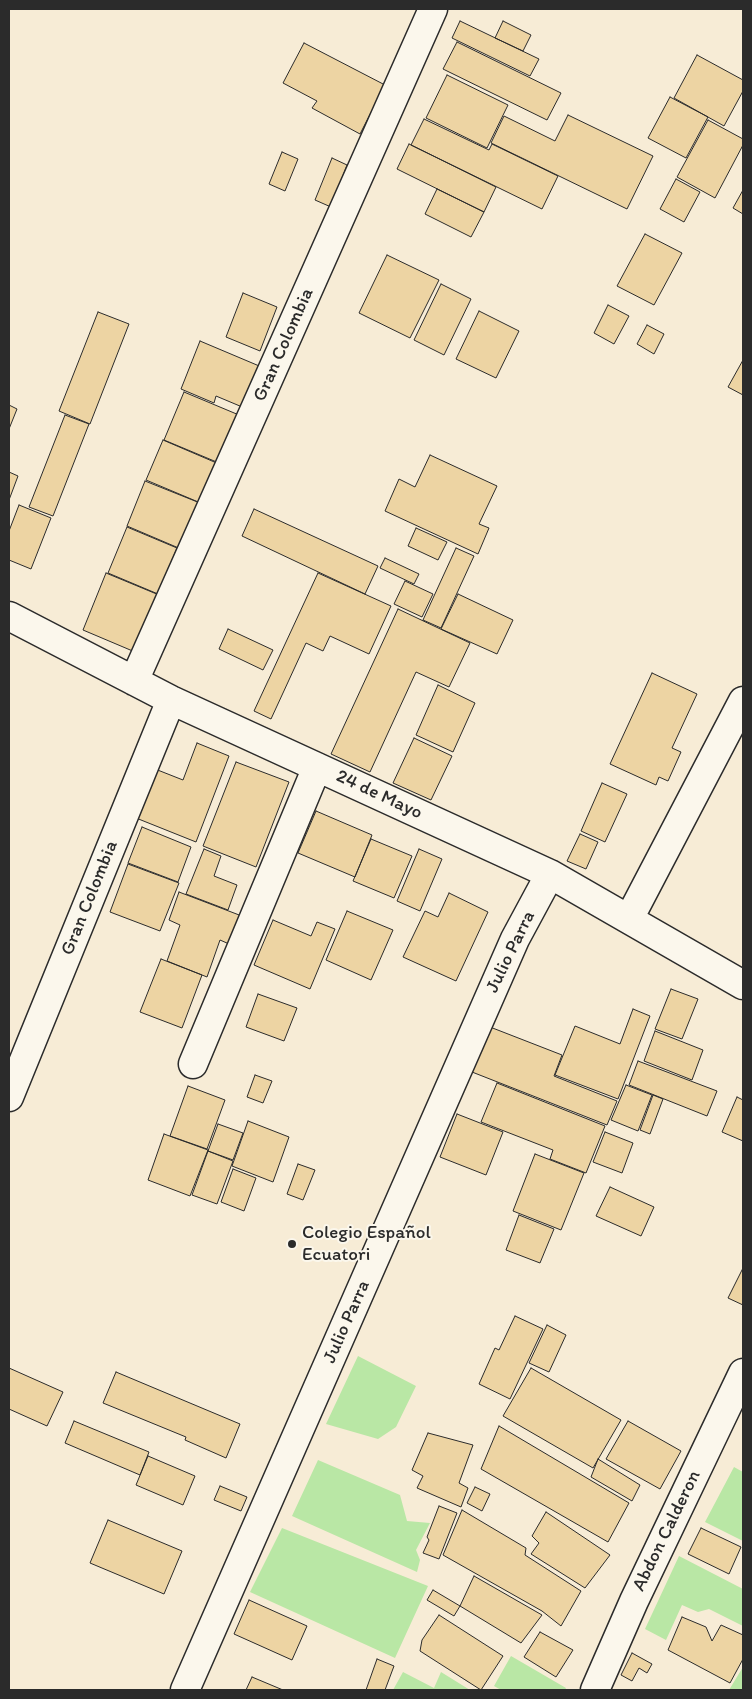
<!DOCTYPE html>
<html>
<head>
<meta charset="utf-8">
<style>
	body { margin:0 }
	#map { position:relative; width:752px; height:1699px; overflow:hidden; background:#f7ecd6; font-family:Itim,sans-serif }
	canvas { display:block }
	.frame { position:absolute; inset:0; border:10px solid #2b2b2b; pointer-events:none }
</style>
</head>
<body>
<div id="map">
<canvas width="752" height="1699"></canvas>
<div class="frame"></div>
</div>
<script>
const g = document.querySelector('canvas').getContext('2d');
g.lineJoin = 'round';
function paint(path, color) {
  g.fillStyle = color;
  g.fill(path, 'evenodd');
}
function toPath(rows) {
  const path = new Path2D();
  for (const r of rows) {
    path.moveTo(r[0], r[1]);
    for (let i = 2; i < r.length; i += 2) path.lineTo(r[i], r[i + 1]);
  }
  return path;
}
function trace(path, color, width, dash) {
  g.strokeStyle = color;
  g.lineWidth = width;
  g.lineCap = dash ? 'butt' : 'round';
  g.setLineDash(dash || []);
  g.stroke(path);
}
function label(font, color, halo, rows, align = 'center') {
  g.font = font + ' Itim,sans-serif';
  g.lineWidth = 4;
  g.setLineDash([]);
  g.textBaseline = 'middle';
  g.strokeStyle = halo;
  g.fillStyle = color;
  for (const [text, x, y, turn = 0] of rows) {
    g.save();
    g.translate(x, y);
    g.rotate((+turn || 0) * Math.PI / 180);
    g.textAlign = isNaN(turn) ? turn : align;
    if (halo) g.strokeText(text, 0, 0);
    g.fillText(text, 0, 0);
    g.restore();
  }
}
paint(toPath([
	[358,1356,416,1386,396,1427,378,1439,326,1424],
	[318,1460,400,1495,407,1521,430,1523,416,1550,420,1560,417,1572,292,1516],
	[734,1467,743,1472,743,1541,705,1522],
	[282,1528,428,1586,395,1658,250,1592],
	[679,1556,743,1589,743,1626,709,1609,698,1612,682,1605,666,1640,645,1629],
	[511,1656,566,1688,565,1690,501,1690,494,1686],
	[743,1667,743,1690,729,1690],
	[403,1672,434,1688,441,1672,470,1690,393,1690]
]), '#b9e7a5');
const building = toPath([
	[460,21,539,59,530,76,452,38,460,21],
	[503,21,531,35,523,51,495,38,503,21],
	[457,42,561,93,547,120,443,69,457,42],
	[304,43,385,85,360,134,312,108,317,101,283,83,304,43],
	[697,55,743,80,743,91,724,126,674,98,697,55],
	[447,75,508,105,487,148,426,118,447,75],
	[670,97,708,117,686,158,648,138,670,97],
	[568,115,653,156,627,209,491,143,504,116,555,141,568,115],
	[424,119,489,150,492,144,558,176,542,209,411,145,424,119],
	[708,120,743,139,743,145,715,198,677,177,708,120],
	[409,144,496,187,484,212,397,169,409,144],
	[282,152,298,159,285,191,269,184,282,152],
	[332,158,347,165,331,207,315,200,332,158],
	[676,179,700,192,684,222,660,209,676,179],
	[437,189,484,212,471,237,425,214,437,189],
	[743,190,743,214,733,208,743,190],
	[645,234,682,253,654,305,617,286,645,234],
	[387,255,439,280,410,338,359,313,387,255],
	[441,284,471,299,444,355,414,340,441,284],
	[243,293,277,307,260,351,226,337,243,293],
	[608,305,629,316,614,344,594,333,608,305],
	[479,311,519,331,496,378,456,359,479,311],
	[98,312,129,324,90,424,59,411,98,312],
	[647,325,664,334,654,354,637,344,647,325],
	[200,341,264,368,247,409,216,396,214,403,181,389,200,341],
	[743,360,743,395,728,387,743,360],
	[184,392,239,415,219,463,164,440,184,392],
	[9,405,17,409,9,429,9,405],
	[65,415,89,424,53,516,29,507,65,415],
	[163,440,219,464,203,504,146,480,163,440],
	[430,455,497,486,479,524,489,528,478,554,385,511,399,479,415,487,430,455],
	[9,472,18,476,9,500,9,472],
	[145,481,200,503,181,549,127,526,145,481],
	[19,505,51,518,31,569,9,560,9,531,19,505],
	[254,509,378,566,365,594,242,536,254,509],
	[127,527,177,548,158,594,108,573,127,527],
	[416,528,447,542,438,560,408,546,416,528],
	[456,548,474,556,441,628,423,620,456,548],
	[385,558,419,574,414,584,380,568,385,558],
	[106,573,159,595,135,652,83,630,106,573],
	[318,573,391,606,369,654,330,636,323,651,306,643,271,719,254,711,318,573],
	[405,581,433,594,422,617,394,604,405,581],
	[458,594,513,620,497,654,441,629,458,594],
	[398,609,470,643,449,687,416,672,370,772,331,754,398,609],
	[228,629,273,650,263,670,219,649,228,629],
	[652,673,697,694,672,748,681,752,668,781,659,777,656,785,610,764,652,673],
	[438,685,475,703,453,752,416,735,438,685],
	[414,738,452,756,431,800,393,783,414,738],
	[197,743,229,756,196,842,131,816,150,767,183,780,197,743],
	[236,762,289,782,256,867,203,846,236,762],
	[602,783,627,794,605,842,581,831,602,783],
	[316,811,372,835,355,877,298,853,316,811],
	[142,827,191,847,178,882,128,863,142,827],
	[580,834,598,842,586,869,567,861,580,834],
	[371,839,412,856,394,898,353,881,371,839],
	[204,849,221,856,214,876,237,885,228,910,186,894,204,849],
	[419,849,442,859,420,911,397,901,419,849],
	[128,864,179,883,160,931,110,912,128,864],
	[179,892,247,918,236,947,220,940,207,977,167,961,180,925,169,920,179,892],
	[449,893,488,912,456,981,403,957,425,911,438,917,449,893],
	[347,911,393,930,371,980,326,960,347,911],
	[273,920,311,936,317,922,335,929,310,989,254,965,273,920],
	[161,959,202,975,182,1028,140,1012,161,959],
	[671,989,698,999,682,1039,655,1029,671,989],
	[258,994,297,1008,284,1041,246,1027,258,994],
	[633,1009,650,1016,618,1099,555,1075,575,1026,620,1044,633,1009],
	[490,1027,562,1055,554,1076,617,1101,607,1125,472,1072,490,1027],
	[655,1031,703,1050,692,1080,644,1061,655,1031],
	[638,1061,717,1091,707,1116,629,1085,638,1061],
	[255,1075,272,1081,263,1103,247,1097,255,1075],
	[497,1083,605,1126,586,1173,550,1159,553,1150,481,1122,497,1083],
	[626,1085,652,1095,638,1131,611,1120,626,1085],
	[188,1086,225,1100,207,1149,170,1136,188,1086],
	[653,1095,663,1099,650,1134,640,1130,653,1095],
	[737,1097,743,1100,743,1141,722,1132,737,1097],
	[457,1114,503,1132,486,1175,440,1157,457,1114],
	[248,1121,289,1137,273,1182,232,1166,248,1121],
	[218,1124,243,1133,233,1160,208,1151,218,1124],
	[605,1132,633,1143,622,1173,593,1162,605,1132],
	[164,1134,208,1150,190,1196,148,1180,164,1134],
	[208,1151,233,1161,217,1204,192,1195,208,1151],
	[535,1154,584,1173,561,1230,513,1211,535,1154],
	[298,1164,315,1170,303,1200,287,1194,298,1164],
	[233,1169,256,1178,244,1211,221,1202,233,1169],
	[610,1187,654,1207,641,1236,596,1216,610,1187],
	[519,1215,554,1229,540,1263,506,1250,519,1215],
	[743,1268,743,1305,728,1298,743,1268],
	[515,1316,543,1329,510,1399,479,1384,495,1348,499,1350,515,1316],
	[547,1325,566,1335,549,1372,529,1363,547,1325],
	[9,1368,63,1392,47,1426,9,1409,9,1368],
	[531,1368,621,1420,593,1468,503,1416,531,1368],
	[116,1372,240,1424,226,1458,185,1440,186,1437,103,1403,116,1372],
	[74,1421,149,1452,140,1475,65,1443,74,1421],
	[628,1421,681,1451,660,1489,606,1459,628,1421],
	[499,1426,629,1503,608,1542,481,1469,499,1426],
	[428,1433,473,1445,459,1483,468,1488,461,1507,417,1488,423,1476,412,1470,428,1433],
	[148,1456,195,1476,183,1505,136,1485,148,1456],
	[598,1459,640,1485,632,1501,591,1477,598,1459],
	[220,1486,247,1497,241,1511,214,1500,220,1486],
	[475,1487,490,1494,482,1511,467,1503,475,1487],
	[439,1506,457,1513,439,1559,423,1553,429,1540,427,1537,439,1506],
	[462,1510,526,1548,525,1555,581,1591,561,1626,542,1611,443,1555,462,1510],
	[546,1512,610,1555,585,1588,531,1554,539,1543,532,1536,546,1512],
	[108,1520,182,1551,164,1594,90,1563,108,1520],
	[701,1528,741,1547,729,1574,688,1554,701,1528],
	[474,1576,542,1615,521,1643,460,1606,474,1576],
	[433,1590,460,1606,454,1616,427,1600,433,1590],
	[249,1600,307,1626,292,1660,234,1634,249,1600],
	[439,1615,503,1656,481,1690,420,1651,422,1640,439,1615],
	[682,1617,706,1627,712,1641,721,1625,743,1635,743,1659,730,1683,668,1650,682,1617],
	[540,1632,573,1650,556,1677,524,1657,540,1632],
	[632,1653,652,1664,647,1673,639,1668,632,1681,621,1675,632,1653],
	[377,1659,394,1666,385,1690,366,1690,377,1659],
	[252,1677,283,1690,246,1690,252,1677]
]);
paint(building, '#edd4a3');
trace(building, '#2b2b2b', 1);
const minor = toPath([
	[9,616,171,700,550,874,743,985],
	[134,681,433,9],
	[629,919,743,701],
	[193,1064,317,767],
	[9,1097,171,700],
	[185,1690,515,939,550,874],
	[595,1690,634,1601,743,1373]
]);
trace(minor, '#2b2b2b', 31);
trace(minor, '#fbf7ec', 28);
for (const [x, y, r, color] of [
	[292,1244,5,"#2b2b2b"]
]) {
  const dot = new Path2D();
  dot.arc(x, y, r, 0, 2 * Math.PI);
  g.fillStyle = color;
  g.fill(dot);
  trace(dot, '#fbf7ec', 2);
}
label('19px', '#2b2b2b', '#fbf7ec', [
	["Gran Colombia",284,345,-66],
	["24 de Mayo",379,795,25],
	["Gran Colombia",90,898,-68],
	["Julio Parra",511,952,-64],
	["Julio Parra",347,1322,-66],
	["Abdon Calderon",667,1531,-64]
]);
label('19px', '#2b2b2b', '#fbf7ec', [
	["Colegio Español",302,1233],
	["Ecuatori",302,1255]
], 'left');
</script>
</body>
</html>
